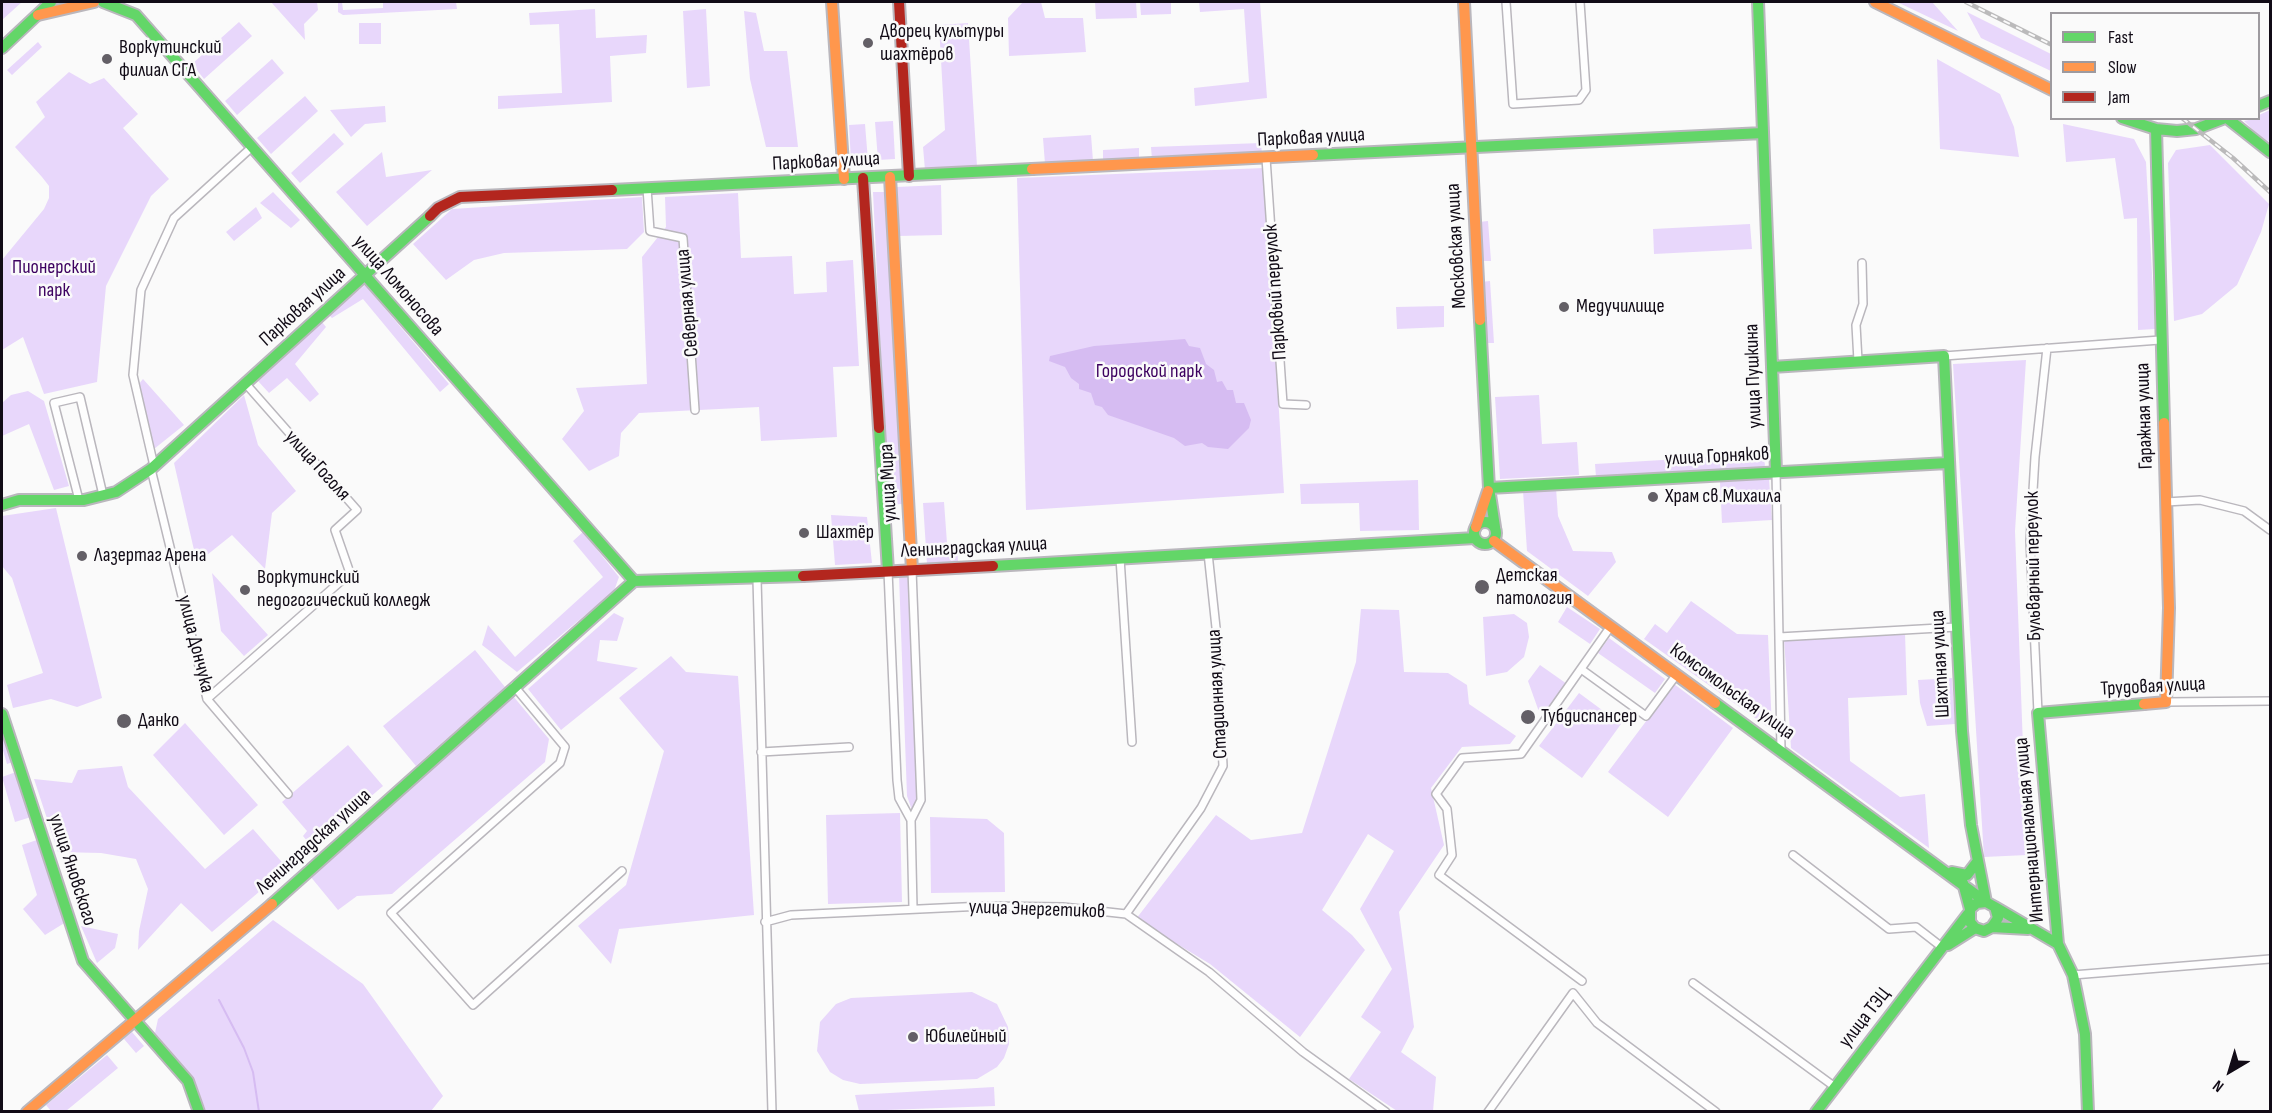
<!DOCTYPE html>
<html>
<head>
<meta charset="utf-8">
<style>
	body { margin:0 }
	#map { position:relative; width:2272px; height:1113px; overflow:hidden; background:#fafafa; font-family:"Sofia Sans Condensed",sans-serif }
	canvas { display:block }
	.frame { position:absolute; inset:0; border:3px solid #110b16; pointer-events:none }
	.legend { position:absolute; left:2050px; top:12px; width:210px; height:108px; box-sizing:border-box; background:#fafafa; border:2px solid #9d9a9f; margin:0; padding:8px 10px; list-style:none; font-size:18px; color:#110b16 }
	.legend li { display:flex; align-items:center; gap:12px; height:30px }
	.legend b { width:30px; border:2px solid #9d9a9f }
	.north { position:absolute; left:2200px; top:1041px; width:60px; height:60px; -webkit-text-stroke:4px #fafafa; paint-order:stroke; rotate:218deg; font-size:16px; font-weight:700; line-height:24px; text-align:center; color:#110b16 }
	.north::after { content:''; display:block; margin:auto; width:21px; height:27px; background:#110b16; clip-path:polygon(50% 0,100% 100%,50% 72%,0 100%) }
</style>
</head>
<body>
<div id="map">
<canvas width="2272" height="1113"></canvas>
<div class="frame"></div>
<ul class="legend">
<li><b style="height:8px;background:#63d668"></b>Fast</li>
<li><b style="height:8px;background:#ff974d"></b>Slow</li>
<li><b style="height:8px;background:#b3261e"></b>Jam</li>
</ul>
<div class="north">N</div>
</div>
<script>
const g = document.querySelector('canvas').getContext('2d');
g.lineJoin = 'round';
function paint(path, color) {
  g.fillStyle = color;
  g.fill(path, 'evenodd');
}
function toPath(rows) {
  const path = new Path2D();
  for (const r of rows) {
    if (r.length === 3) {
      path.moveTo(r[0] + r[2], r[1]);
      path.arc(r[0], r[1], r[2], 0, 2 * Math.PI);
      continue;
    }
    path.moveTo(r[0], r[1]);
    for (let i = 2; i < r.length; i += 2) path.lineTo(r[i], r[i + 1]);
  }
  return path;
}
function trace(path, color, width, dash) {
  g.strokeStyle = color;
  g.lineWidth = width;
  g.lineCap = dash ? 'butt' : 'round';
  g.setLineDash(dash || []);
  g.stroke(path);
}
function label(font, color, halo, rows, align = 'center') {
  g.font = font + ' "Sofia Sans Condensed",sans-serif';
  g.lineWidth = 5;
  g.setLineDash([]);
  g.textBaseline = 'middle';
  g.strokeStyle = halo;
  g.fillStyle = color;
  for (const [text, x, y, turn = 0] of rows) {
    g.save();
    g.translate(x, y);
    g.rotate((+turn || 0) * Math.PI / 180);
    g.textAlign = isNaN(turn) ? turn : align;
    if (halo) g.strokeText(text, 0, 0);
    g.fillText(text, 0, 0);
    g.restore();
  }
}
paint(toPath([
	[2,2,22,2,2,20],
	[271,2,317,2,318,10,304,24,305,40],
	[338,2,342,2,343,10,383,8,383,2,456,2,457,9,343,15,338,12],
	[1023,2,1041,2,1045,18,1083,18,1086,52,1009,56,1008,18],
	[1095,2,1136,2,1137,18,1096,19],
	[1140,2,1171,2,1171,14,1141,15],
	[1199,2,1260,2,1267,98,1195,106,1194,88,1249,82,1244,9,1200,12],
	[1897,2,1932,2,1958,31],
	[595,9,596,38,647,35,646,53,610,56,612,102,498,109,498,96,562,93,559,24,530,25,529,13],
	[706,9,710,86,687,88,683,11],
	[744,11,756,13,764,51,787,51,798,147,766,147,750,79],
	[1967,12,2051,54,2051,71,1981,38],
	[239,22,252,36,204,79,192,64],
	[359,23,381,23,381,44,359,44],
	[968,23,977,166,925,170,923,147,945,130,939,25],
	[38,42,42,47,12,75,7,70],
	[272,59,284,73,237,115,225,101],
	[1937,59,2000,94,2014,127,2019,157,1940,149],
	[69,72,90,84,104,78,138,114,123,128,169,179,151,196,106,286,97,382,44,394,23,337,2,350,2,260,44,209,49,198,49,186,42,177,15,147,45,117,36,102],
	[305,96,318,111,271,154,257,138],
	[385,106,386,122,365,124,351,137,330,110],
	[2270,110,2269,141,2267,144,2244,121,2258,118,2259,115],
	[893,121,895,159,878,160,875,122],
	[865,124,868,161,851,162,849,125],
	[2063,124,2134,139,2146,162,2155,329,2138,330,2137,218,2124,219,2115,158,2066,162],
	[334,133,344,144,300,183,291,173],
	[1091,135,1093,161,1045,164,1043,138],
	[1261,143,1262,155,1152,160,1151,147],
	[2210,145,2269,204,2261,232,2237,285,2202,314,2174,321,2168,163,2176,150],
	[1139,148,1139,161,1103,163,1103,150],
	[382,152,386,177,432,170,367,226,336,192],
	[1264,168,1284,493,1026,510,1017,178],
	[941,185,942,235,898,236,896,187],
	[273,192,300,220,291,228,260,203],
	[873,192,886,192,902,504,888,505],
	[738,193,741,258,792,256,794,294,827,292,826,262,853,260,859,366,833,367,837,437,761,441,759,407,639,413,621,433,619,456,589,471,562,439,584,411,576,388,647,384,642,257,666,227,665,197],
	[642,197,644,232,627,249,504,253,474,260,446,280,413,244,452,209],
	[256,207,262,218,234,241,226,232],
	[1488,221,1491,261,1482,261,1479,222],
	[1750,224,1752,249,1654,254,1653,229],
	[1490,281,1494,343,1485,343,1481,282],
	[365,285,449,384,440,392,363,299,332,318,329,315],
	[1444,306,1444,327,1397,329,1396,307],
	[322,322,326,327,295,364,319,394,310,402,287,378,269,393,258,381],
	[2026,360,2015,531,2027,855,1984,857,1953,364],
	[143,379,184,425,154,449,138,385],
	[28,391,44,401,69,486,54,490,29,424,2,436,2,403,11,395],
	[244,395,258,445,296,491,272,513,265,569,232,535,197,563,174,463],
	[1539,395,1542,444,1577,442,1579,475,1500,479,1495,397],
	[1764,454,1765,467,1596,477,1595,464],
	[1769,479,1772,520,1722,523,1720,482],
	[1418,480,1419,530,1360,531,1359,503,1301,504,1300,484],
	[1556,488,1558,516,1573,551,1612,552,1616,562,1588,596,1527,551,1523,491],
	[944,502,947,543,957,543,958,562,927,564,923,503],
	[56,508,102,698,77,707,51,699,13,708,7,685,43,673,12,578,2,566,2,516],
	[831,515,867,517,872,563,835,565],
	[583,532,619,577,614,591,517,672,482,645,488,625,515,657,603,577,573,541],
	[212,573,268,635,244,656,221,631],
	[899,576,910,576,919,800,914,816,907,796],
	[1691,601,1737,634,1768,635,1772,730,1644,639,1655,624,1667,633],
	[1567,607,1600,629,1590,644,1558,622],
	[1361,609,1399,610,1404,672,1448,673,1467,685,1469,704,1516,736,1510,744,1462,747,1431,788,1444,845,1399,912,1414,1027,1401,1052,1436,1077,1433,1111,1397,1111,1349,1079,1381,1032,1361,1017,1392,969,1360,909,1394,851,1368,834,1322,910,1352,935,1365,950,1300,1037,1210,964,1136,919,1216,815,1251,840,1302,833,1356,662],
	[614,613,624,618,617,641,600,640,597,661,638,668,561,730,528,689],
	[1514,614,1527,623,1529,637,1524,657,1507,672,1486,676,1483,617],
	[1905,633,1907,695,1848,698,1850,761,1900,797,1925,794,1929,848,1791,748,1784,638],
	[1609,638,1665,679,1655,693,1598,653],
	[475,650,505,687,416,766,383,726],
	[671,656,686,672,738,676,754,915,619,929,611,964,578,926,626,885,664,751,619,698],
	[1540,665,1567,684,1545,716,1538,709,1528,681],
	[1952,678,1955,724,1927,726,1920,703,1918,680],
	[1674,684,1733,728,1668,817,1608,772],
	[1579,693,1621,724,1582,778,1539,746],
	[513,696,549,739,545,762,392,894,357,896,338,910,310,876],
	[185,723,258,805,224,835,153,755],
	[2,729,13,762,7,764,2,747],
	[348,745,383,786,312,847,303,836,307,831,282,802],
	[122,766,128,787,205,869,253,829,287,868,212,932,181,903,138,950,139,931,148,889,136,859,101,853,58,852,34,779,72,783,78,770],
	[16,772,31,817,15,822,2,777],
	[900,813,902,902,828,904,826,815],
	[930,817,987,819,1004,833,1005,892,931,893],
	[40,839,66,922,45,935,23,909,37,895,22,845],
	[273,920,363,984,443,1096,431,1111,206,1111,193,1077,155,1033,158,1019],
	[81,926,118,934,115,948,97,963],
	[972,992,997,1004,1008,1027,1009,1044,1004,1058,997,1067,977,1079,860,1084,843,1080,830,1072,817,1051,820,1022,836,1004,851,998],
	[132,1032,144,1046,136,1053,124,1039],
	[107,1055,118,1068,66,1111,51,1111,46,1105],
	[994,1087,995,1106,859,1111,855,1095]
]), '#e8d7fb');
paint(toPath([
	[1185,339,1189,346,1200,348,1206,364,1214,370,1217,382,1222,381,1227,390,1233,390,1236,403,1244,403,1251,420,1249,428,1228,449,1208,447,1202,443,1185,446,1174,438,1108,415,1102,407,1095,405,1091,393,1079,389,1079,384,1071,378,1065,367,1049,361,1050,356,1094,346]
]), '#d6bcf2');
trace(toPath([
	[219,1000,244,1048,253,1072,259,1112]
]), '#d6bcf2', 2);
const street = toPath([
	[1506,2,1513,104,1579,100,1586,90,1580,2],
	[1266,158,1283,404,1306,405],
	[647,188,650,231,683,238,695,410],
	[1944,356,2160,340],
	[1858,361,1856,325,1863,304,1862,263],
	[154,466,133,375,141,290,174,218,252,147],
	[151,469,207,699,288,794],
	[1776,471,1781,750],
	[79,500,54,403,80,397,103,495],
	[2166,502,2200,500,2244,511,2270,530],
	[1120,558,1132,742],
	[888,571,897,780,899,798,911,820,913,908],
	[757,579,772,1112],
	[1779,637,1957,627],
	[1581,669,1646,716,1677,674],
	[514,686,565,747,560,763,391,913,473,1005,622,871],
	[207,699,350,573,335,530,357,510,246,384],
	[2166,702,2270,701],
	[2038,713,2030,541,2035,457,2047,348],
	[761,752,849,747],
	[911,820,921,800,912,570],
	[1793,855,1889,929,1916,927,1943,948],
	[1126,914,1201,808,1223,766,1217,637,1208,553],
	[765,922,791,915,984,906,1063,907,1126,914,1209,972,1303,1052,1386,1112],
	[2073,975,2270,959],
	[1582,981,1439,875,1452,855,1447,809,1436,794,1462,758,1521,754,1611,626],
	[1693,983,1835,1087],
	[1488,1112,1573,993,1597,1023,1716,1112]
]);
const fast = toPath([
	[103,2,136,15,634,581],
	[1758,2,1776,471],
	[2,48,51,2],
	[2258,106,2270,101],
	[2122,118,2156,129,2177,131,2196,129,2225,118],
	[2227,118,2270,152],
	[2156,129,2164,423],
	[1313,155,1763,133],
	[612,190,1032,169],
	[1480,320,1489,488,1495,527],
	[1772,367,1944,356,1962,731,1971,825,1986,902],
	[879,428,888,571],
	[1489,488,1948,463],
	[2,505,19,500,84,500,116,492,151,469,430,216],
	[1485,533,11],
	[993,566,1475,538],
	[1715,703,1986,902],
	[2,714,83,961,188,1081,199,1112],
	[1952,872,1967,875,1977,862],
	[1963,883,1970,909,1970,922,1975,928,1984,931,1992,927,1998,918,1995,907,1986,902,1977,903,1970,909],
	[272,904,634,581,803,576],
	[1995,907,2058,944],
	[1992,927,2028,929],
	[1948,945,1975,928],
	[1816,1112,1968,914],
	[2088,1112,2085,1034,2073,975,2058,944,2038,713,2144,704]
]);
const slow = toPath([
	[832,2,844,179],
	[1464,2,1480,320],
	[1875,2,2052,90],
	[38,15,94,2],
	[1032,169,1313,155],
	[890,177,912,570],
	[1476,527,1488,491],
	[1494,541,1715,703],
	[2144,704,2166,702,2169,608,2164,423],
	[27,1112,272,904]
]);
const jam = toPath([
	[899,2,909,176],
	[863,178,879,428],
	[430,216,438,208,460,197,612,190],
	[803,576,993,566]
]);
trace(street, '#bab7bd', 10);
trace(fast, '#bab7bd', 14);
trace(slow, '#bab7bd', 14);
trace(jam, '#bab7bd', 14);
trace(street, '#fefefe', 7);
trace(fast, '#63d668', 10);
trace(slow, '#ff974d', 10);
trace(jam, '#b3261e', 10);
const rail = toPath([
	[1966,2,2052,45],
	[2182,118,2233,158,2270,192]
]);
trace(rail, '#bbbabb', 4.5);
trace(rail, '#fafafa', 2, [7]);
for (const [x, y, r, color] of [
	[868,43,6,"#635f66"],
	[107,59,6,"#635f66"],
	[1564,307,6,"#635f66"],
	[1653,497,6,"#635f66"],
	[804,533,6,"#635f66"],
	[82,556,6,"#635f66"],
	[1482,587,8,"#635f66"],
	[245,590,6,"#635f66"],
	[1528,717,8,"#635f66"],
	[124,721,8,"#635f66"],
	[913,1037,6,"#635f66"]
]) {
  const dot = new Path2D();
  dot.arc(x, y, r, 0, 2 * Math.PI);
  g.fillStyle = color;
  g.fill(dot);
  trace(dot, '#fafafa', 2);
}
label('20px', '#110b16', '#fafafa', [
	["Дворец культуры",880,32],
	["шахтёров",880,55],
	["Воркутинский",119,48],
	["филиал СГА",119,71],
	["Медучилище",1576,307],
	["Храм св.Михаила",1665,497],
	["Шахтёр",816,533],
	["Лазертаг Арена",94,556],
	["Детская",1496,576],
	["патология",1496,599],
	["Воркутинский",257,578],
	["педогогический колледж",257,601],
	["Тубдиспансер",1541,717],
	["Данко",138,721],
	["Юбилейный",925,1037]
], 'left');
label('20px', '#110b16', '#fafafa', [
	["Парковая улица",1311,138,-3],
	["Парковая улица",826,162,-3],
	["Московская улица",1457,246,-93],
	["улица Ломоносова",398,286,49],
	["Парковый переулок",1276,292,-94],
	["Северная улица",688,303,-95],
	["Парковая улица",303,307,-42],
	["улица Пушкина",1754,376,-92],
	["Гаражная улица",2145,416,-92],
	["улица Горняков",1717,457,-3],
	["улица Гоголя",317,466,48],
	["улица Мира",889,483,-93],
	["Ленинградская улица",974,548,-3],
	["Бульварный переулок",2034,566,-91],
	["улица Дончука",195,644,76],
	["Шахтная улица",1941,664,-93],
	["Трудовая улица",2153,687,-3],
	["Комсомольская улица",1732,692,36],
	["Стадионная улица",1218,694,-93],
	["Интернациональная улица",2030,830,-95],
	["Ленинградская улица",314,842,-42],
	["улица Яновского",72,870,72],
	["улица Энергетиков",1037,910,2],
	["улица ТЭЦ",1865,1018,-52]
]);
label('20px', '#3d0260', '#fafafa', [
	["Пионерский",54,268],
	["парк",54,291],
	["Городской парк",1149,372]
]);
</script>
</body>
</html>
